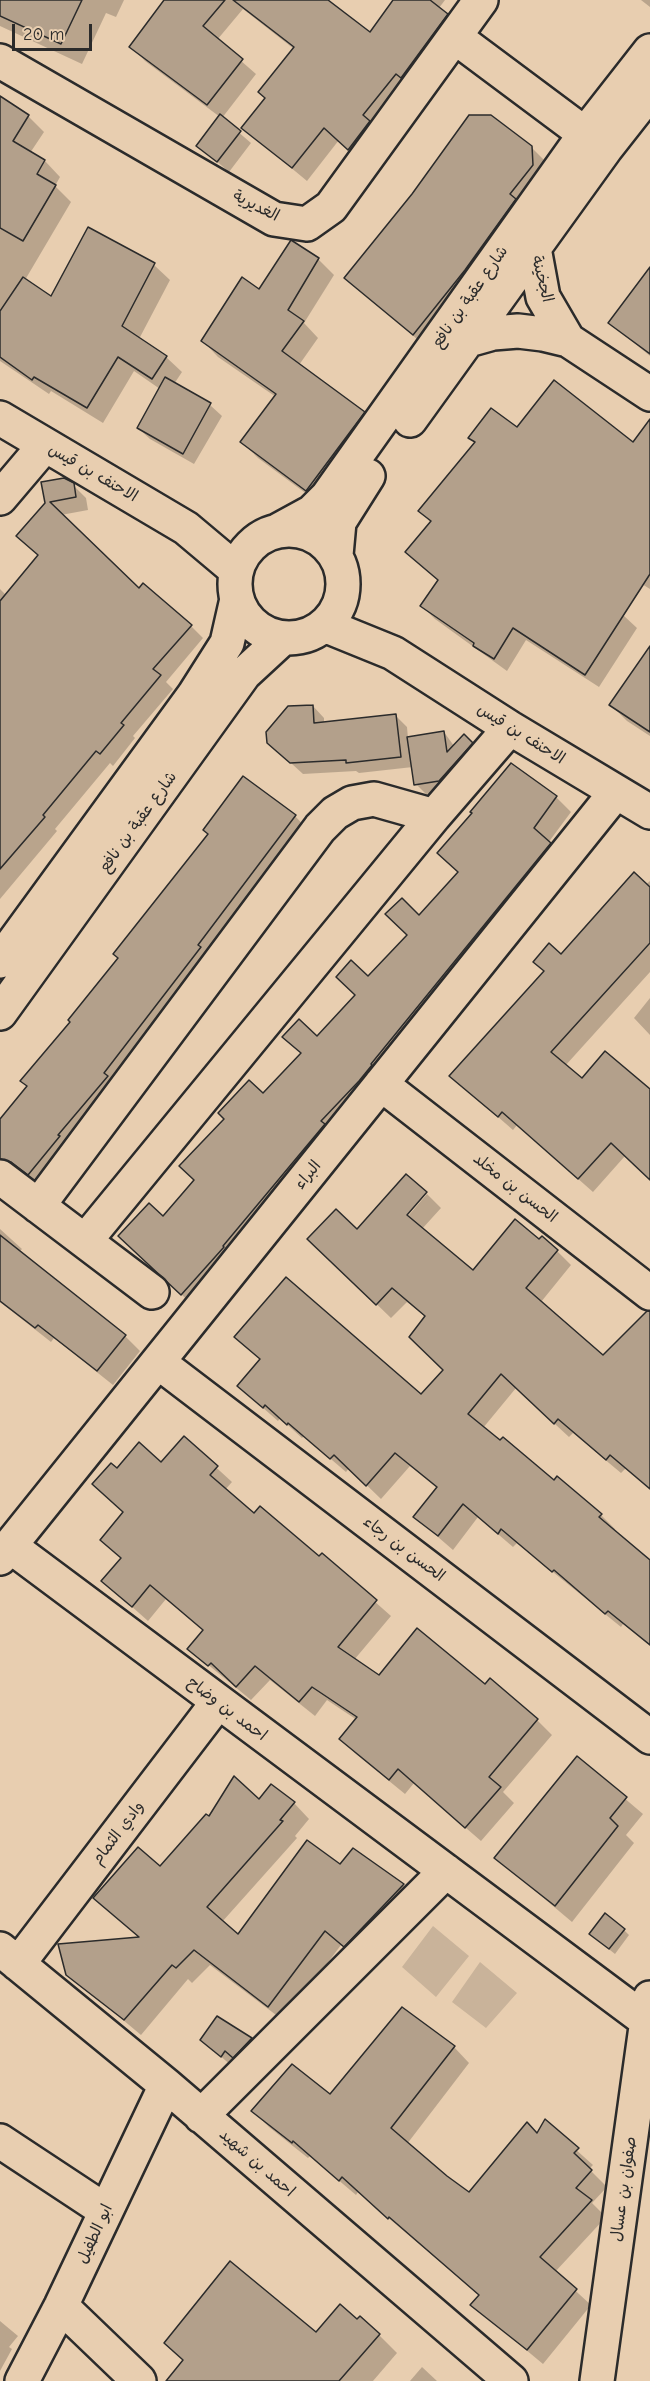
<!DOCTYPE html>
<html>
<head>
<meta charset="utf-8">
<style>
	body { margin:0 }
	#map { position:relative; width:650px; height:2381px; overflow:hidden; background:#e8ceb0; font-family:"Comic Neue",sans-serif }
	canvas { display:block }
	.scale { position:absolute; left:12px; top:24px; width:80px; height:27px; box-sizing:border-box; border:3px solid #2b2b2b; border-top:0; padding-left:8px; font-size:18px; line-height:21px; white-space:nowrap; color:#2b2b2b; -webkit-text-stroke:4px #e8ceb0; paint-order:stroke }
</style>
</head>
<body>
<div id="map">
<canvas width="650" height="2381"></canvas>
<div class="scale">20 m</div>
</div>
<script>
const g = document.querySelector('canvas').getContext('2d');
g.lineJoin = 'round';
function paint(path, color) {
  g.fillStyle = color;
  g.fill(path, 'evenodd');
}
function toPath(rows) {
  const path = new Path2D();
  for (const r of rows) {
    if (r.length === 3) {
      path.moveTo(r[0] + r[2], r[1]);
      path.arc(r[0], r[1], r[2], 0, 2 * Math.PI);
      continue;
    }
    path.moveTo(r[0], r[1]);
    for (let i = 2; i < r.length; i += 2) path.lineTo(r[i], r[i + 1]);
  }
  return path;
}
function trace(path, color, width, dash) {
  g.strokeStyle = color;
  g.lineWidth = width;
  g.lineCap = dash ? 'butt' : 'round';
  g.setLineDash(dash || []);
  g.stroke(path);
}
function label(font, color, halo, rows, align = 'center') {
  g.font = font + ' "Comic Neue","Playpen Sans Arabic",sans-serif';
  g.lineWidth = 4.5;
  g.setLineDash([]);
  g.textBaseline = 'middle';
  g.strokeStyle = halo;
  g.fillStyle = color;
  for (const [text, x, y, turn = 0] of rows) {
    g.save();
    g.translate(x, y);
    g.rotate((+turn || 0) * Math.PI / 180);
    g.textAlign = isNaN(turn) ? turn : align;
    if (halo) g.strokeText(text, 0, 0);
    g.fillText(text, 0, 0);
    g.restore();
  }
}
paint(toPath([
	[433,1926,469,1956,436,1997,402,1967],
	[480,1962,517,1993,486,2028,452,2002]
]), '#c9b39a');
paint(toPath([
	[0,0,124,0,116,17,106,13,82,64,0,26],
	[166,0,328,0,370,34,394,0,445,0,439,8,461,29,363,163,339,140,307,181,243,128,267,98,294,49,243,9,217,40,256,74,222,118,251,143,229,172,198,145,220,117,145,61,131,46],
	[641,0,650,0,650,7],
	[0,98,28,116,44,132,30,153,45,161,60,177,55,186,71,202,25,280,52,298,89,230,154,265,170,280,139,339,166,357,182,372,174,384,210,405,222,416,194,464,150,439,138,428,160,389,134,371,103,423,51,391,49,394,0,361],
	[531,147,550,166,432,352,346,278],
	[318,259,334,275,304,323,318,338,299,365,364,413,379,428,323,506,258,458,242,442,276,397,218,357,203,341,260,292],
	[650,269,650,356,610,323],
	[650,424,650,589,570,540,623,615,637,628,599,687,526,640,507,671,435,619,422,606,439,581,420,565,431,523,420,511,476,443,470,438,517,429,633,444],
	[73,485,86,498,88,510,61,515,139,590,191,626,203,638,166,682,173,689,133,736,135,738,113,766,110,763,55,829,57,831,0,899,0,589,6,595,39,556,47,503],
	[650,649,650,736,627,721,611,705],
	[313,706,324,718,324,724,396,716,407,727,408,738,444,732,454,746,464,736,482,754,450,791,426,794,416,784,413,767,359,773,356,771,303,774,268,742],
	[243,778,295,816,311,833,45,1190,29,1178,13,1175,0,1165,0,1121,28,1087,72,1022,209,834],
	[556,797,571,812,548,843,564,859,197,1309,135,1251,263,1095,302,1054,284,1037,317,1038,409,935,419,917,459,873,474,814],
	[650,881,650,972,565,1066,582,1080,650,1091,650,1179,625,1156,593,1192,517,1125,513,1130,451,1076,561,956],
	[650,998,650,1035,634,1018],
	[427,1194,441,1208,422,1229,473,1272,540,1242,557,1251,571,1265,541,1302,603,1357,650,1331,650,1489,626,1468,621,1473,573,1433,569,1437,516,1388,483,1428,601,1515,615,1529,613,1531,650,1562,650,1646,623,1624,621,1627,517,1543,513,1547,478,1517,453,1550,415,1517,438,1489,410,1466,381,1499,349,1468,346,1472,304,1436,302,1438,280,1418,278,1421,254,1400,261,1360,236,1337,421,1396,445,1370,426,1317,407,1302,391,1318,309,1239,357,1231,401,1220,403,1222],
	[0,1229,22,1249,19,1252,125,1336,140,1351,113,1385,54,1338,51,1342,0,1302],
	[184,1438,232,1482,225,1490,254,1515,320,1559,322,1555,391,1616,354,1660,379,1677,485,1686,537,1720,552,1735,503,1792,514,1803,481,1841,414,1783,405,1794,356,1754,341,1739,357,1720,327,1700,315,1716,270,1680,251,1700,189,1649,204,1631,166,1599,148,1621,103,1581,122,1559,102,1539,124,1513,117,1470,161,1464],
	[577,1758,643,1814,626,1835,634,1843,572,1922,496,1858],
	[260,1802,294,1803,309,1819,295,1836,297,1838,222,1922,238,1936,340,1866,353,1850,403,1885,418,1901,360,1961,341,1945,284,2021,210,1965,192,1983,188,1979,141,2035,68,1974,140,1939,95,1898,160,1868,209,1818],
	[624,1930,629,1935,615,1954,596,1939],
	[217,2018,251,2039,263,2050,233,2067,202,2040],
	[454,2047,469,2063,407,2144,469,2194,538,2135,545,2122,593,2165,589,2169,607,2187,592,2203,606,2217,555,2272,591,2305,543,2364,472,2305,480,2296,358,2192,356,2195,310,2156,308,2158,269,2127,253,2111,331,2097],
	[0,2321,18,2336,9,2347,12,2349,0,2371],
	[316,2335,379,2335,397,2353,373,2381,172,2381,184,2361,166,2343],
	[422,2367,437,2381,410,2381]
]), '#0003');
const building = toPath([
	[0,0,82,0,61,44,0,16,0,0],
	[164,0,225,0,203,26,243,59,207,105,129,47,164,0],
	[233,0,328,0,370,32,393,0,430,0,448,14,401,78,396,74,363,115,370,121,348,150,324,128,292,168,241,128,265,98,258,92,294,47,233,0],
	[0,96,29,115,13,141,45,160,37,174,56,185,23,241,0,228,0,96],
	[220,114,241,131,217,162,196,146,220,114],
	[469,115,491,115,532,146,533,165,510,194,516,199,465,270,413,335,344,278,412,194,469,115],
	[88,227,155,263,122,326,167,356,152,379,118,357,87,408,34,377,32,380,0,357,0,311,23,277,51,296,88,227],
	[291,240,319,258,288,310,304,321,282,351,365,412,306,491,240,442,276,394,201,341,242,277,259,289,291,240],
	[650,267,650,354,608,323,650,267],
	[165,377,211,403,183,454,137,428,165,377],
	[554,380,633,442,650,419,650,574,585,675,513,628,494,659,473,646,474,643,420,606,438,580,405,552,431,521,418,511,475,442,468,438,491,408,517,427,554,380],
	[64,478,74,483,76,497,50,502,139,588,143,583,192,625,153,669,161,675,121,723,124,725,100,754,96,751,43,815,45,817,0,869,0,601,38,555,16,536,45,503,41,482,64,478],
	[650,646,650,732,609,705,650,646],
	[313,705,314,723,396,714,401,757,346,763,346,760,290,763,267,743,266,732,288,706,313,705],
	[444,731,447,752,464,734,473,743,439,781,414,785,407,737,444,731],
	[511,763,557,796,534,828,551,843,371,1064,372,1065,359,1081,321,1121,325,1124,223,1246,224,1247,181,1295,118,1236,149,1203,163,1216,194,1180,179,1166,224,1119,218,1113,249,1080,263,1093,301,1053,282,1037,299,1019,317,1036,355,995,336,977,351,960,368,976,407,935,385,914,402,898,419,915,458,872,437,853,472,813,470,812,511,763],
	[243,776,296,815,198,945,201,947,104,1073,108,1076,58,1135,60,1136,28,1175,11,1162,0,1159,0,1119,27,1086,20,1081,70,1022,68,1020,118,958,113,954,208,834,203,830,243,776],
	[634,872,650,887,650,943,551,1052,582,1078,605,1051,650,1089,650,1180,611,1143,578,1179,502,1112,498,1117,449,1076,544,971,533,962,549,943,561,954,634,872],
	[406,1174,427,1192,407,1215,473,1270,515,1219,539,1239,542,1236,558,1250,526,1288,603,1355,647,1311,650,1311,650,1489,610,1455,606,1460,558,1419,554,1424,501,1374,468,1414,500,1440,503,1437,554,1480,557,1476,602,1514,599,1517,650,1560,650,1645,608,1611,605,1614,554,1570,552,1572,501,1529,498,1534,463,1504,438,1536,413,1517,437,1487,395,1453,366,1486,334,1455,330,1459,288,1423,287,1425,265,1405,263,1408,237,1386,260,1359,234,1337,286,1277,421,1394,443,1370,409,1337,425,1316,392,1288,376,1305,307,1239,336,1209,357,1229,406,1174],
	[0,1235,126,1335,97,1371,38,1325,35,1328,0,1301,0,1235],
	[184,1436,218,1466,210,1475,254,1513,260,1506,319,1556,322,1553,377,1600,338,1647,379,1675,417,1628,485,1684,490,1678,538,1719,489,1777,501,1787,465,1828,398,1769,389,1780,339,1739,357,1717,312,1687,299,1702,255,1666,236,1687,211,1663,208,1666,187,1649,203,1630,150,1585,132,1607,101,1581,121,1558,100,1540,123,1512,92,1484,111,1463,117,1468,139,1442,161,1462,184,1436],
	[577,1756,627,1797,610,1818,618,1826,555,1906,494,1858,577,1756],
	[234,1776,259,1799,271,1784,295,1802,280,1820,283,1821,207,1907,238,1934,307,1840,340,1864,353,1848,404,1884,344,1947,325,1931,268,2007,194,1950,176,1968,172,1965,124,2020,66,1975,58,1944,139,1937,93,1898,138,1847,160,1866,206,1814,209,1816,234,1776],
	[605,1913,625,1929,609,1949,589,1934,605,1913],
	[402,2007,455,2046,391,2128,447,2176,469,2192,527,2122,537,2133,545,2119,579,2148,574,2153,592,2170,576,2188,592,2200,540,2257,577,2289,527,2350,470,2305,479,2295,389,2217,388,2219,342,2177,339,2181,293,2141,292,2143,251,2111,292,2064,330,2094,402,2007],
	[217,2016,252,2038,233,2058,225,2051,221,2057,200,2040,217,2016],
	[230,2261,316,2332,340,2304,357,2319,360,2316,380,2334,339,2381,166,2381,183,2360,164,2343,230,2261]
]);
paint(building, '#b3a08b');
trace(building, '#2b2b2b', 1.5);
const minor = toPath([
	[455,37,585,134],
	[0,61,274,219,307,224,331,207,481,0],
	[534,248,543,297,568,340],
	[468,340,493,333,518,331,543,334,568,340,650,394],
	[0,418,186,528,236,570],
	[410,420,606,148,650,92],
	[0,498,45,445],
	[279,530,312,512,327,497,585,134,650,51],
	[289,584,54],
	[336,555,339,522,368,476],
	[324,625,393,653,510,728,650,812],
	[434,816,510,728],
	[0,961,194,695,227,643,237,599],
	[0,1013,244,674,283,638],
	[381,1084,650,1293],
	[0,1177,152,1292],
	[38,1206,320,828,335,813,352,803,374,799,434,816,85,1241],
	[158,1362,650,1737],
	[10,1546,647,2021],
	[0,1558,616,792],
	[0,1949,166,2085,511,2381],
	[18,1964,218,1702],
	[201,2116,446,1871],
	[0,2141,106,2211],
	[61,2306,139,2381],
	[22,2381,61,2306,166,2085],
	[597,2381,650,1998]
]);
trace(minor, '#2b2b2b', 38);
trace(minor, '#e8ceb0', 33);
label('16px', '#2b2b2b', '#e8ceb0', [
	["الغديرية",256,206,27],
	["الجخينة",542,279,76],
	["شارع عقبة بن نافع",470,297,-55],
	["الاحنف بن قيس",93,473,30],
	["الاحنف بن قيس",521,734,32],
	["شارع عقبة بن نافع",138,822,-54],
	["البراء",308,1175,-51],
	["الحسن بن مخلد",515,1188,38],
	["الحسن بن رجاء",404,1549,37],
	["احمد بن وضاح",227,1709,37],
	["وادي الثمام",118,1833,-53],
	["احمد بن شهيد",257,2163,41],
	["صفوان بن عسال",624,2189,-82],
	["ابو الطفيل",95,2234,-65]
]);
</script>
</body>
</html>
